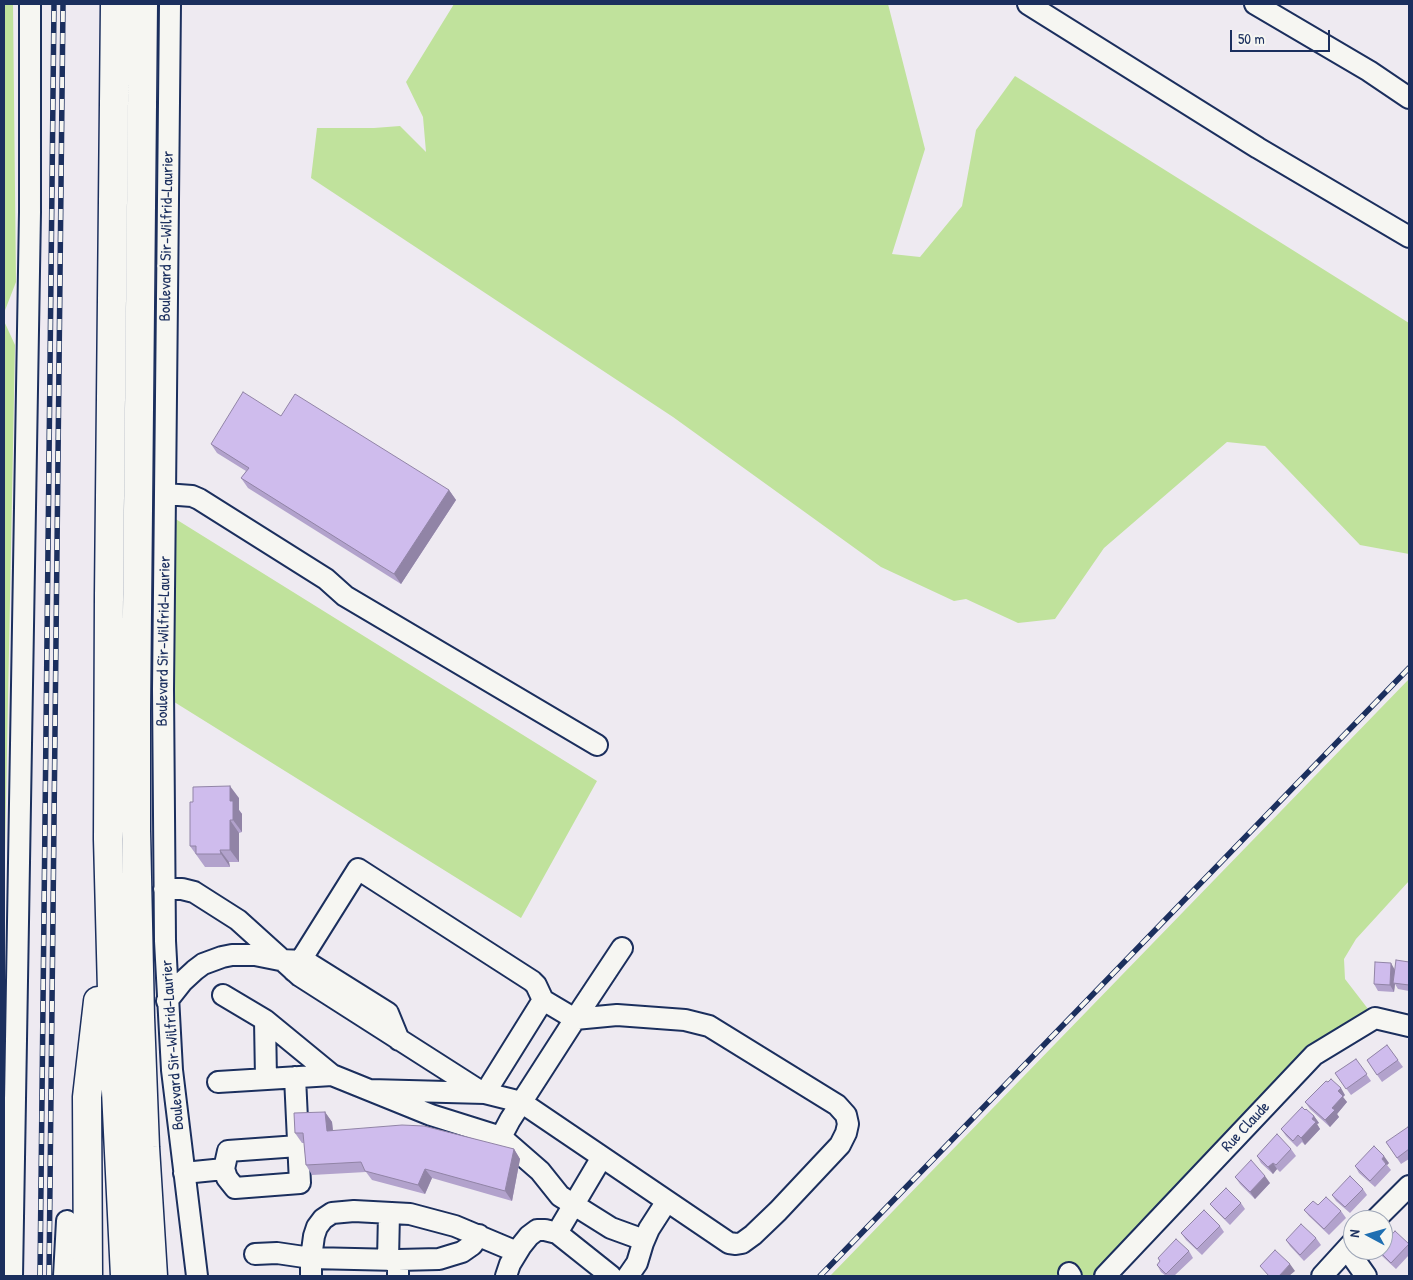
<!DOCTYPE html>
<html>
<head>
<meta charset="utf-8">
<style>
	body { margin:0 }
	#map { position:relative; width:1413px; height:1280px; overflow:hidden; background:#eeeaf1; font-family:"Patrick Hand",sans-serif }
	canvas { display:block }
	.frame { position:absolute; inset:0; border:5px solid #1b2f5e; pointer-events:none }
	.north { position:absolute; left:1343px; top:1210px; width:50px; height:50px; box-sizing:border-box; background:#f6f6f2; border:1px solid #9ea6b7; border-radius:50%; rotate:276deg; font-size:14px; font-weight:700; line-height:20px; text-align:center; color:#1b2f5e }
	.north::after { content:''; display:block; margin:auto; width:18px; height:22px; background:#1f6fb2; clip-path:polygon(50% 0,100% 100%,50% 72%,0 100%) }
	.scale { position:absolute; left:1230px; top:30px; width:100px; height:22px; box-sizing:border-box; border:2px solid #1b2f5e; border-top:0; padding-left:6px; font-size:15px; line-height:18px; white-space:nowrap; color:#1b2f5e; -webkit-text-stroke:4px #f6f6f2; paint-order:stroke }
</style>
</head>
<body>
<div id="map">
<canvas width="1413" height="1280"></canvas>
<div class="frame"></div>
<div class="north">N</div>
<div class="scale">50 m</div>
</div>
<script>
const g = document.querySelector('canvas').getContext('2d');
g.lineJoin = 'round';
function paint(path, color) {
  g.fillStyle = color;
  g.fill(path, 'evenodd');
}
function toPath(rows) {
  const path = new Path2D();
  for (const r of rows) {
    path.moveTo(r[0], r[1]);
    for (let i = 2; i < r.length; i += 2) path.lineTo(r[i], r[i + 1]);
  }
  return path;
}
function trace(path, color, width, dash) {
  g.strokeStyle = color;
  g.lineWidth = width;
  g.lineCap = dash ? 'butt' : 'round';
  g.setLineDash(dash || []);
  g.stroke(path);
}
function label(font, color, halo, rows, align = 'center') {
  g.font = font + ' "Patrick Hand",sans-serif';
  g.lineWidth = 4;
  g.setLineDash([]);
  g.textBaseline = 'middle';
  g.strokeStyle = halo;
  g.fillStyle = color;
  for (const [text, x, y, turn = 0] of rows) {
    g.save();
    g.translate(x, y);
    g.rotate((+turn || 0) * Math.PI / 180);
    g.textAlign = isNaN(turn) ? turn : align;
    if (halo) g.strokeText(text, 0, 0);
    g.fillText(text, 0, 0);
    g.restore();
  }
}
paint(toPath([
	[4,4,13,4,16,282,4,313],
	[454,4,888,4,925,149,892,254,920,257,962,206,976,130,1015,76,1409,323,1409,554,1360,545,1265,446,1227,442,1104,548,1055,619,1018,623,966,599,954,601,881,567,673,417,311,178,317,128,374,128,400,126,426,152,423,117,406,82],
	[4,321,15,345,4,903],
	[174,518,597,781,521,918,171,700],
	[1409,679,1409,881,1356,939,1344,959,1345,979,1375,1018,1314,1055,1105,1276,830,1276]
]), '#c0e29c');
const minor = toPath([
	[170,4,163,689,165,941,172,1070,197,1276],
	[1028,4,1258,148,1409,237],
	[1255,4,1369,71,1409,98],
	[165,494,192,496,199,499,326,579,345,596,597,745],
	[164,889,182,889,194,892,238,920,300,976,483,1093],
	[294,971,358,869,532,981,536,985,543,1000,485,1093],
	[223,995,265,1020],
	[167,1001,182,982,195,970,203,964,222,957,232,955,255,955,280,960,305,961,388,1013,399,1040],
	[295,1077,300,1183,235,1188,227,1178,224,1169,228,1151,298,1146],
	[266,1079,265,1020,332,1075],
	[218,1082,332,1075,431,1115,501,1137,510,1120,575,1019,622,948],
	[370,1090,485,1093,521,1102,729,1243,736,1244,742,1243,753,1235,778,1211,840,1145,846,1133,848,1124,846,1115,837,1105,709,1026,685,1020,617,1015,575,1019,543,1000],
	[501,1137,540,1171,560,1196,611,1228,644,1240],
	[602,1157,557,1233,611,1276],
	[184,1173,224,1169],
	[1375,1220,1409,1186],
	[1347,1249,1366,1276],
	[255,1254,277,1253,311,1258,314,1236,317,1227,323,1219,332,1213,354,1211,410,1214,455,1226,517,1252],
	[388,1260,389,1213],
	[398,1260,439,1259,452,1255,462,1252,472,1245,479,1235],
	[1069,1273,1071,1276],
	[12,1276,30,212,30,4],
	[64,1276,67,1221],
	[311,1276,311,1258,398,1260,398,1276],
	[506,1276,510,1264,521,1246,529,1236,537,1230,545,1230,557,1233],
	[628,1276,637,1263,643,1243,649,1229,667,1201],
	[1105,1276,1314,1055,1375,1018,1409,1026],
	[1322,1276,1353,1242]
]);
const highway = toPath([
	[115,4,109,595,108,839,113,1029,125,1276],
	[143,4,136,711,136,830,140,1017,145,1147,153,1276],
	[88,1276,87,1097,98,1001]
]);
trace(minor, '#1b2f5e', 24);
trace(highway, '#1b2f5e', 31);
trace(minor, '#f6f6f2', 20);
trace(highway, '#f6f6f2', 28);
const rail = toPath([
	[40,1276,54,4],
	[49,1276,63,4],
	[820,1276,1409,668]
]);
trace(rail, '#1b2f5e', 5.5);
trace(rail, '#f6f6f2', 4, [11]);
paint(toPath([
	[281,416,449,490,456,500,401,584,248,488,241,478,246,471,217,453,211,444],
	[239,798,239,810,242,814,242,832,239,833,239,862,229,862,230,867,205,867,190,846,193,802],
	[1409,962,1409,991,1398,989,1395,984,1394,992,1378,991,1374,984],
	[1387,1045,1403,1067,1382,1082,1367,1060],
	[1356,1059,1371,1081,1351,1095,1335,1073],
	[1345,1095,1343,1097,1347,1102,1337,1114,1339,1117,1330,1127,1310,1109,1305,1102],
	[1305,1110,1314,1116,1319,1123,1317,1124,1320,1129,1305,1145,1302,1142,1297,1147,1286,1136,1281,1129],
	[325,1112,332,1122,333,1131,514,1149,520,1159,512,1201,432,1178,425,1194,372,1180,366,1172,312,1175,306,1165,304,1143,302,1143,295,1133],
	[1409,1129,1409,1159,1401,1164,1386,1142],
	[1291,1149,1296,1156,1280,1172,1277,1169,1273,1174,1261,1163,1257,1156],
	[1389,1163,1387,1165,1391,1170,1375,1187,1359,1173,1355,1166],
	[1235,1177,1270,1183,1255,1199,1240,1184],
	[1363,1189,1367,1195,1350,1213,1336,1201,1332,1195],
	[1241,1203,1245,1209,1230,1225,1215,1210,1210,1204],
	[1318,1205,1341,1211,1346,1218,1329,1235,1309,1216,1304,1210],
	[1220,1226,1224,1232,1202,1255,1186,1240,1181,1233],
	[1316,1238,1321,1245,1304,1261,1290,1246,1286,1240],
	[1409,1244,1409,1255,1396,1269,1382,1256,1377,1250],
	[1189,1251,1193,1258,1174,1276,1166,1276,1161,1272,1157,1265,1160,1262,1158,1258]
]), '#b2a2cc');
paint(toPath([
	[449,490,456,500,401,584,394,574],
	[230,786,239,798,239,810,242,814,242,832,233,820,230,801],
	[230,820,239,833,239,862,230,850],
	[220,850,229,862,230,867,221,854],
	[1391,963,1395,970,1393,983,1395,984,1394,992,1390,985],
	[1341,1088,1345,1095,1343,1097,1347,1102,1337,1114,1339,1117,1330,1127,1325,1120,1332,1108,1338,1091],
	[325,1112,332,1122,334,1141,327,1131],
	[1314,1116,1319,1123,1317,1124,1320,1129,1305,1145,1301,1138,1312,1119],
	[514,1149,520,1159,512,1201,505,1191],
	[1384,1156,1389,1163,1387,1165,1382,1159],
	[1273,1163,1277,1169,1273,1174,1268,1167],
	[425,1169,432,1178,425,1194,418,1185],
	[1265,1176,1270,1183,1255,1199,1250,1192],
	[1290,1264,1295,1271,1289,1276,1279,1276]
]), '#9184a6');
const building = toPath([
	[243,392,281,416,295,394,449,490,394,574,241,478,249,468,211,444,243,392],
	[230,786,230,801,233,801,233,820,230,820,230,850,220,850,221,854,196,854,196,846,190,846,190,802,193,802,193,787,230,786],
	[1396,960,1409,962,1409,985,1393,983,1396,960],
	[1375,962,1391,963,1390,985,1374,984,1375,962],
	[1387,1045,1398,1060,1377,1075,1367,1060,1387,1045],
	[1356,1059,1367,1074,1346,1089,1335,1073,1356,1059],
	[1331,1079,1341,1088,1338,1091,1343,1096,1332,1108,1335,1110,1325,1120,1305,1102,1326,1081,1328,1082,1331,1079],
	[1302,1107,1305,1110,1306,1109,1314,1116,1312,1119,1316,1122,1301,1138,1298,1135,1293,1141,1281,1129,1302,1107],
	[325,1112,327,1131,402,1125,424,1126,514,1149,505,1191,425,1169,418,1185,365,1171,361,1162,306,1165,303,1133,295,1133,294,1113,325,1112],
	[1408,1127,1409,1129,1409,1149,1397,1158,1386,1142,1408,1127],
	[1277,1134,1291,1149,1276,1165,1273,1163,1268,1167,1257,1156,1277,1134],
	[1374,1146,1384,1156,1382,1159,1386,1164,1370,1181,1355,1166,1374,1146],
	[1251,1160,1265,1176,1250,1192,1235,1177,1251,1160],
	[1350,1176,1363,1189,1345,1207,1332,1195,1350,1176],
	[1226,1188,1241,1203,1225,1219,1210,1204,1226,1188],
	[1326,1197,1341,1211,1324,1229,1304,1210,1313,1201,1318,1205,1326,1197],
	[1204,1210,1220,1226,1197,1249,1181,1233,1204,1210],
	[1301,1224,1316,1238,1300,1255,1286,1240,1301,1224],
	[1395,1231,1409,1244,1391,1263,1378,1250,1383,1250,1383,1244,1395,1231],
	[1176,1239,1189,1251,1166,1274,1157,1265,1160,1261,1158,1258,1176,1239],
	[1275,1250,1290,1264,1279,1276,1269,1276,1260,1266,1275,1250]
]);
paint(building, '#cfbced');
trace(building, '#9184a6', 1);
label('16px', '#1b2f5e', '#f6f6f2', [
	["Boulevard Sir-Wilfrid-Laurier",167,236,-89],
	["Boulevard Sir-Wilfrid-Laurier",164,641,-89],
	["Boulevard Sir-Wilfrid-Laurier",173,1045,-94],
	["Rue Claude",1246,1127,-47]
]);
</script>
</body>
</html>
